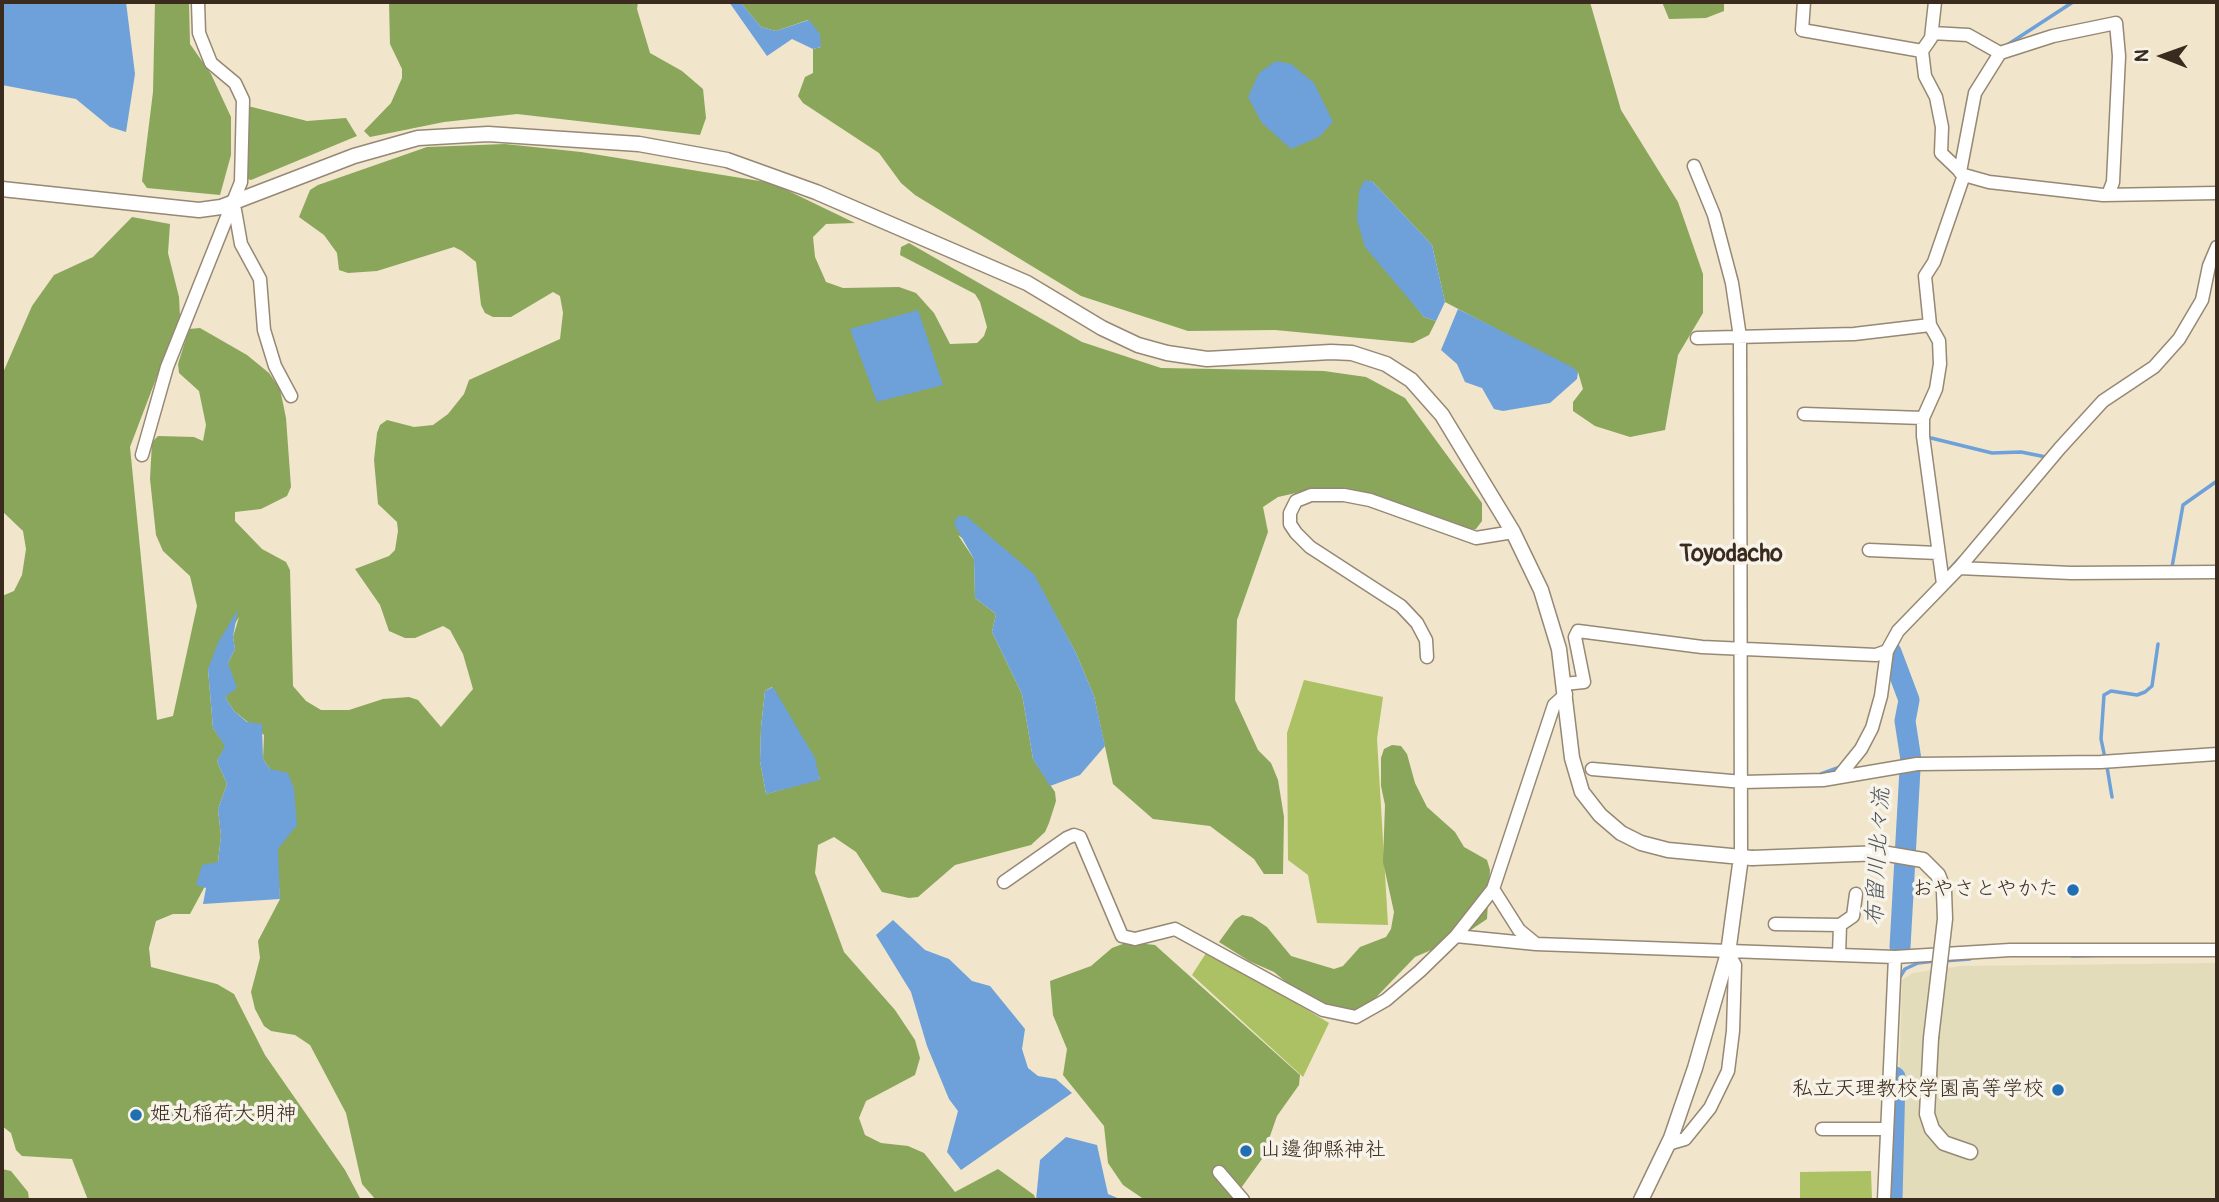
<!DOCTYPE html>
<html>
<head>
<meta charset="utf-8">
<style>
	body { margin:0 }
	#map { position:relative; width:2219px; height:1202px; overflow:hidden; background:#f1e5cb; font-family:Pangolin,sans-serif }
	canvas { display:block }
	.frame { position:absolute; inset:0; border:4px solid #3b2a1e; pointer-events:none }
	.north { position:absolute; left:2128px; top:21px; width:70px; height:70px; -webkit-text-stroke:5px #f7f3e8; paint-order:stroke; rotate:271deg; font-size:19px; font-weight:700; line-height:28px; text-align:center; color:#3b2a1e }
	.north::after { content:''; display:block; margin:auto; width:24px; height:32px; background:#3b2a1e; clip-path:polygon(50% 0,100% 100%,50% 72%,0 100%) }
</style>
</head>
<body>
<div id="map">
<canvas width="2219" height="1202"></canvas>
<div class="frame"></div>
<div class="north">N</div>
</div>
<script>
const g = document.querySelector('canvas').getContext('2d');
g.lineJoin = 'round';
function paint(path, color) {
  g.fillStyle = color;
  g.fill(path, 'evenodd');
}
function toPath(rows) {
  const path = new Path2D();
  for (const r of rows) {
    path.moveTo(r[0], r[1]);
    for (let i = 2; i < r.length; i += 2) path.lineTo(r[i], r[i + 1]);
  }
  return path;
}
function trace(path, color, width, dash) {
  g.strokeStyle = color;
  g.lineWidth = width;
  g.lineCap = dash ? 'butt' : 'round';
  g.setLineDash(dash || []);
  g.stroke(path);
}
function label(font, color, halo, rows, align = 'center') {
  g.font = font + ' Pangolin,"Klee One",sans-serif';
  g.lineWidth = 7;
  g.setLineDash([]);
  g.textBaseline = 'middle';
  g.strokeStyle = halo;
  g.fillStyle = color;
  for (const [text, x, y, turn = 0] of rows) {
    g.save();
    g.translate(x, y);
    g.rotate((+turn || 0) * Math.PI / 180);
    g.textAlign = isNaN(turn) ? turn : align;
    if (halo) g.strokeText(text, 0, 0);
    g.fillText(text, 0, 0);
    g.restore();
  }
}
paint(toPath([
	[2217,963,2217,1200,1896,1200,1902,980,1913,973,1961,966]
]), '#e2dcba');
paint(toPath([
	[1304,680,1383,697,1377,739,1388,925,1317,923,1308,875,1288,860,1287,733],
	[1208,950,1329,1023,1303,1077,1192,975],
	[1871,1171,1872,1200,1800,1200,1800,1172]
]), '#acc064');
paint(toPath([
	[155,2,189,2,190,44,211,74,231,117,231,155,220,195,147,188,142,181,153,92],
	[389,2,638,2,637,9,650,53,682,71,703,89,706,118,700,135,517,114,444,122,370,137,364,131,391,103,402,78,402,69,390,44],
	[740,2,1590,2,1621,110,1678,202,1703,274,1703,313,1678,355,1665,430,1630,437,1595,426,1573,411,1573,402,1583,389,1578,372,1445,302,1432,245,1373,182,1365,181,1398,284,1424,317,1436,321,1429,335,1413,343,1275,330,1188,331,1081,296,915,195,901,183,879,153,803,103,798,96,805,77,813,73,813,49,821,47,808,20,776,31,761,27],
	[1662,2,1724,2,1724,11,1706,18,1669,19],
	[248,106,307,121,346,118,357,136,251,180,244,178],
	[505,144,581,152,772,183,855,223,826,224,813,237,815,257,826,282,843,288,899,287,916,293,934,313,950,344,977,343,984,336,987,327,980,302,975,294,900,255,901,247,909,243,1082,342,1161,368,1324,371,1366,377,1405,398,1482,503,1482,521,1476,529,1467,531,1418,511,1305,491,1278,497,1263,507,1268,532,1237,620,1235,700,1258,750,1271,763,1278,780,1284,817,1283,874,1264,874,1254,859,1210,826,1153,819,1113,784,1094,696,1076,653,1046,598,958,535,974,559,975,598,996,614,992,632,1022,694,1033,759,1055,792,1056,801,1049,823,1045,832,1031,845,955,865,918,897,909,898,882,892,856,852,834,837,818,845,815,873,844,952,895,1010,915,1040,920,1058,915,1075,866,1101,859,1118,865,1135,881,1143,908,1146,924,1153,955,1192,998,1169,1034,1195,1036,1200,376,1200,362,1184,346,1113,310,1045,295,1035,271,1031,264,1026,255,1009,251,992,260,958,258,941,280,899,270,769,263,759,264,735,234,711,225,697,228,663,235,649,233,637,239,617,208,669,213,728,226,746,217,761,227,784,218,809,221,836,218,862,190,914,173,914,156,921,149,948,151,967,217,984,234,994,265,1055,345,1170,361,1200,88,1200,72,1159,22,1156,16,1150,11,1133,2,1126,2,596,14,591,22,575,26,549,23,531,2,511,2,375,32,306,54,275,93,257,132,217,170,224,168,253,179,297,180,316,130,447,157,720,173,716,197,606,190,576,163,551,156,535,150,479,152,442,158,436,194,437,203,441,206,425,199,391,179,373,178,364,189,329,200,328,247,355,269,373,280,389,286,418,291,487,287,496,261,509,235,512,235,521,262,549,286,562,290,570,293,686,306,701,321,710,349,710,383,699,409,697,418,700,441,727,473,689,463,654,450,630,443,626,415,638,405,638,389,631,380,605,355,569,389,556,395,550,398,531,397,522,378,504,374,460,377,433,380,425,387,420,414,427,433,425,448,414,464,394,469,380,560,339,563,313,560,296,553,292,511,317,493,317,485,313,481,305,476,262,462,251,454,247,377,271,348,273,339,270,337,253,324,235,299,217,310,190,318,185,427,147],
	[772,687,820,779,766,794,760,761,761,727,765,691],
	[1392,745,1401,746,1407,754,1415,783,1427,807,1455,832,1464,847,1487,860,1490,870,1487,919,1459,938,1415,957,1361,1013,1342,1015,1303,996,1274,972,1249,961,1219,942,1235,920,1242,915,1252,917,1267,927,1291,956,1334,969,1343,966,1360,947,1386,937,1391,929,1394,912,1383,862,1385,805,1381,786,1381,758,1384,749],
	[1128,942,1155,945,1300,1075,1299,1085,1277,1116,1262,1159,1241,1188,1242,1200,1145,1200,1123,1185,1108,1163,1104,1126,1063,1075,1067,1049,1053,1015,1050,981,1091,966,1112,948],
	[2,1169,11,1171,28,1192,29,1200,2,1200]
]), '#89a65a');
paint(toPath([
	[2,2,126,2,135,74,126,132,110,127,76,99,2,85],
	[729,2,740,2,761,27,776,31,809,20,820,34,821,47,813,49,792,39,767,56],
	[1276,61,1291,64,1314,83,1333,122,1319,137,1291,149,1262,123,1248,97,1259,73],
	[1365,180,1373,182,1432,245,1445,302,1436,321,1424,317,1365,247,1357,220,1359,191],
	[1458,309,1572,367,1578,372,1577,379,1550,403,1503,411,1494,409,1482,388,1465,382,1457,364,1441,350],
	[918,310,943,385,877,402,850,329],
	[958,516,966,516,1034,574,1076,653,1094,696,1105,746,1080,775,1050,786,1033,759,1022,694,992,632,996,614,975,598,974,559,954,524],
	[238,609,233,637,235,649,228,663,237,688,225,697,234,711,247,722,262,724,263,759,270,769,288,773,294,789,297,825,278,849,280,899,203,904,206,888,196,885,202,865,218,862,221,836,218,809,227,784,217,761,225,746,213,728,208,669,218,643],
	[773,687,815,758,820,780,766,794,760,761,761,727,765,691],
	[893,920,925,950,949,959,972,981,990,986,1025,1029,1022,1049,1028,1068,1038,1076,1056,1079,1072,1093,961,1170,947,1152,958,1111,949,1099,927,1046,911,992,876,935],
	[1066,1137,1097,1145,1108,1194,1122,1200,1036,1200,1040,1160]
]), '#6ea0d9');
trace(toPath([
	[2004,47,2073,2],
	[1927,437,1992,453,2021,452,2046,457],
	[2172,567,2183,505,2217,481],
	[1949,570,1960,558],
	[2105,758,2101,739,2104,695,2111,691,2137,695,2145,692,2152,686,2158,644],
	[2107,767,2112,797],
	[1821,774,1840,767],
	[2072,956,2110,955],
	[1943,961,1970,959],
	[1898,980,1905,969,1918,963,1935,961]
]), '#6ea0d9', 3.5);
trace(toPath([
	[1891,652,1909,700,1905,721,1911,760],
	[1900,947,1910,769],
	[1892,1200,1895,1077]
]), '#6ea0d9', 21);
const minor = toPath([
	[1804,2,1802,30,1922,51],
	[1935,2,1931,38,1922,51,1925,76,1936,97,1942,127,1941,153,1964,175,1989,182,2103,195,2217,193],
	[1932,33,1968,35,2000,53],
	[1694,166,1714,215,1732,283,1740,337,1741,857],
	[1960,172,1975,93,2000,53,2053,36,2116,23,2119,56,2113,182,2108,195],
	[235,210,241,244,260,279,264,330,275,366,291,396],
	[1697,338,1854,334,1930,325],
	[1804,414,1923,418],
	[142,455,167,367,241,182,243,100,235,83,211,63,199,33,198,2],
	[1869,550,1938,553],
	[1959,568,2071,573,2217,572],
	[1943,584,1923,436,1923,418,1936,389,1940,364,1939,341,1930,325,1925,276,1934,262,1964,175],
	[1427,657,1426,640,1417,623,1401,606,1310,547,1296,533,1290,524,1290,513,1296,501,1311,495,1344,495,1370,500,1476,538,1513,532],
	[1564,684,1584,682,1575,637,1578,631,1702,647,1876,655,1887,651],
	[1592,769,1743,782,1823,780,1917,764,2101,762,2217,754],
	[1840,775,1861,749,1872,728,1881,696,1887,651,1898,631,1959,568,2060,448,2103,401,2154,367,2179,339,2202,300,2209,266,2217,247],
	[1004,882,1067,838,1074,835,1080,837,1122,936,1135,939,1175,929,1323,1010,1356,1017,1386,1000,1420,971,1456,936,1493,889,1554,705,1566,694],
	[1493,889,1519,930,1536,944],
	[1775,924,1840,925,1853,916,1856,894],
	[1456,936,1536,944,1895,957,2010,950,2217,950],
	[1839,955,1840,925],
	[1822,1129,1885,1129],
	[1668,1144,1685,1139,1710,1108,1728,1071,1733,1031,1735,965,1728,953],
	[1219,1172,1243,1200],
	[1884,1200,1895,957]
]);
const tertiary = toPath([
	[2,189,199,210,221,207,354,156,418,138,488,134,639,144,727,160,816,192,1027,283,1102,328,1138,345,1167,353,1207,359,1331,352,1352,353,1386,364,1411,380,1442,415,1513,532,1541,590,1559,649,1572,758,1582,792,1600,815,1621,833,1641,843,1668,850,1752,858],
	[1931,1038,1927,1114,1932,1129,1944,1143,1970,1152],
	[1641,1200,1671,1138,1695,1068,1728,953,1741,857]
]);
trace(minor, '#968874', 15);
trace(tertiary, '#968874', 17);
trace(minor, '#fff', 12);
trace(tertiary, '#fff', 14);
const tertiaryBridge = toPath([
	[1752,858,1882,853,1923,860,1938,875,1944,891,1945,919,1931,1038]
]);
trace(tertiaryBridge, '#968874', 17, []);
trace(tertiaryBridge, '#fff', 14);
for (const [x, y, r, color] of [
	[2073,890,7,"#1f6fb2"],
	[2058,1090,7,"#1f6fb2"],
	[136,1115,7,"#1f6fb2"],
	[1246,1151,7,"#1f6fb2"]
]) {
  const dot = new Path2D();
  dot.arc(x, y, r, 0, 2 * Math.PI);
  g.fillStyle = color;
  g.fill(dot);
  trace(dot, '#f7f3e8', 2.5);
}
label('21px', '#3b2a1e', '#f7f3e8', [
	["おやさとやかた",2059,890],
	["私立天理教校学園高等学校",2044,1090],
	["姫丸稲荷大明神",150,1115,"left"],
	["山邊御縣神社",1260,1151,"left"]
], 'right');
label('bold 23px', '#3b2a1e', '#f7f3e8', [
	["Toyodacho",1731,555]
]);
label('italic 23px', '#4d535f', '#f7f3e8', [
	["布留川北々流",1879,857,-87]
]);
</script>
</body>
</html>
